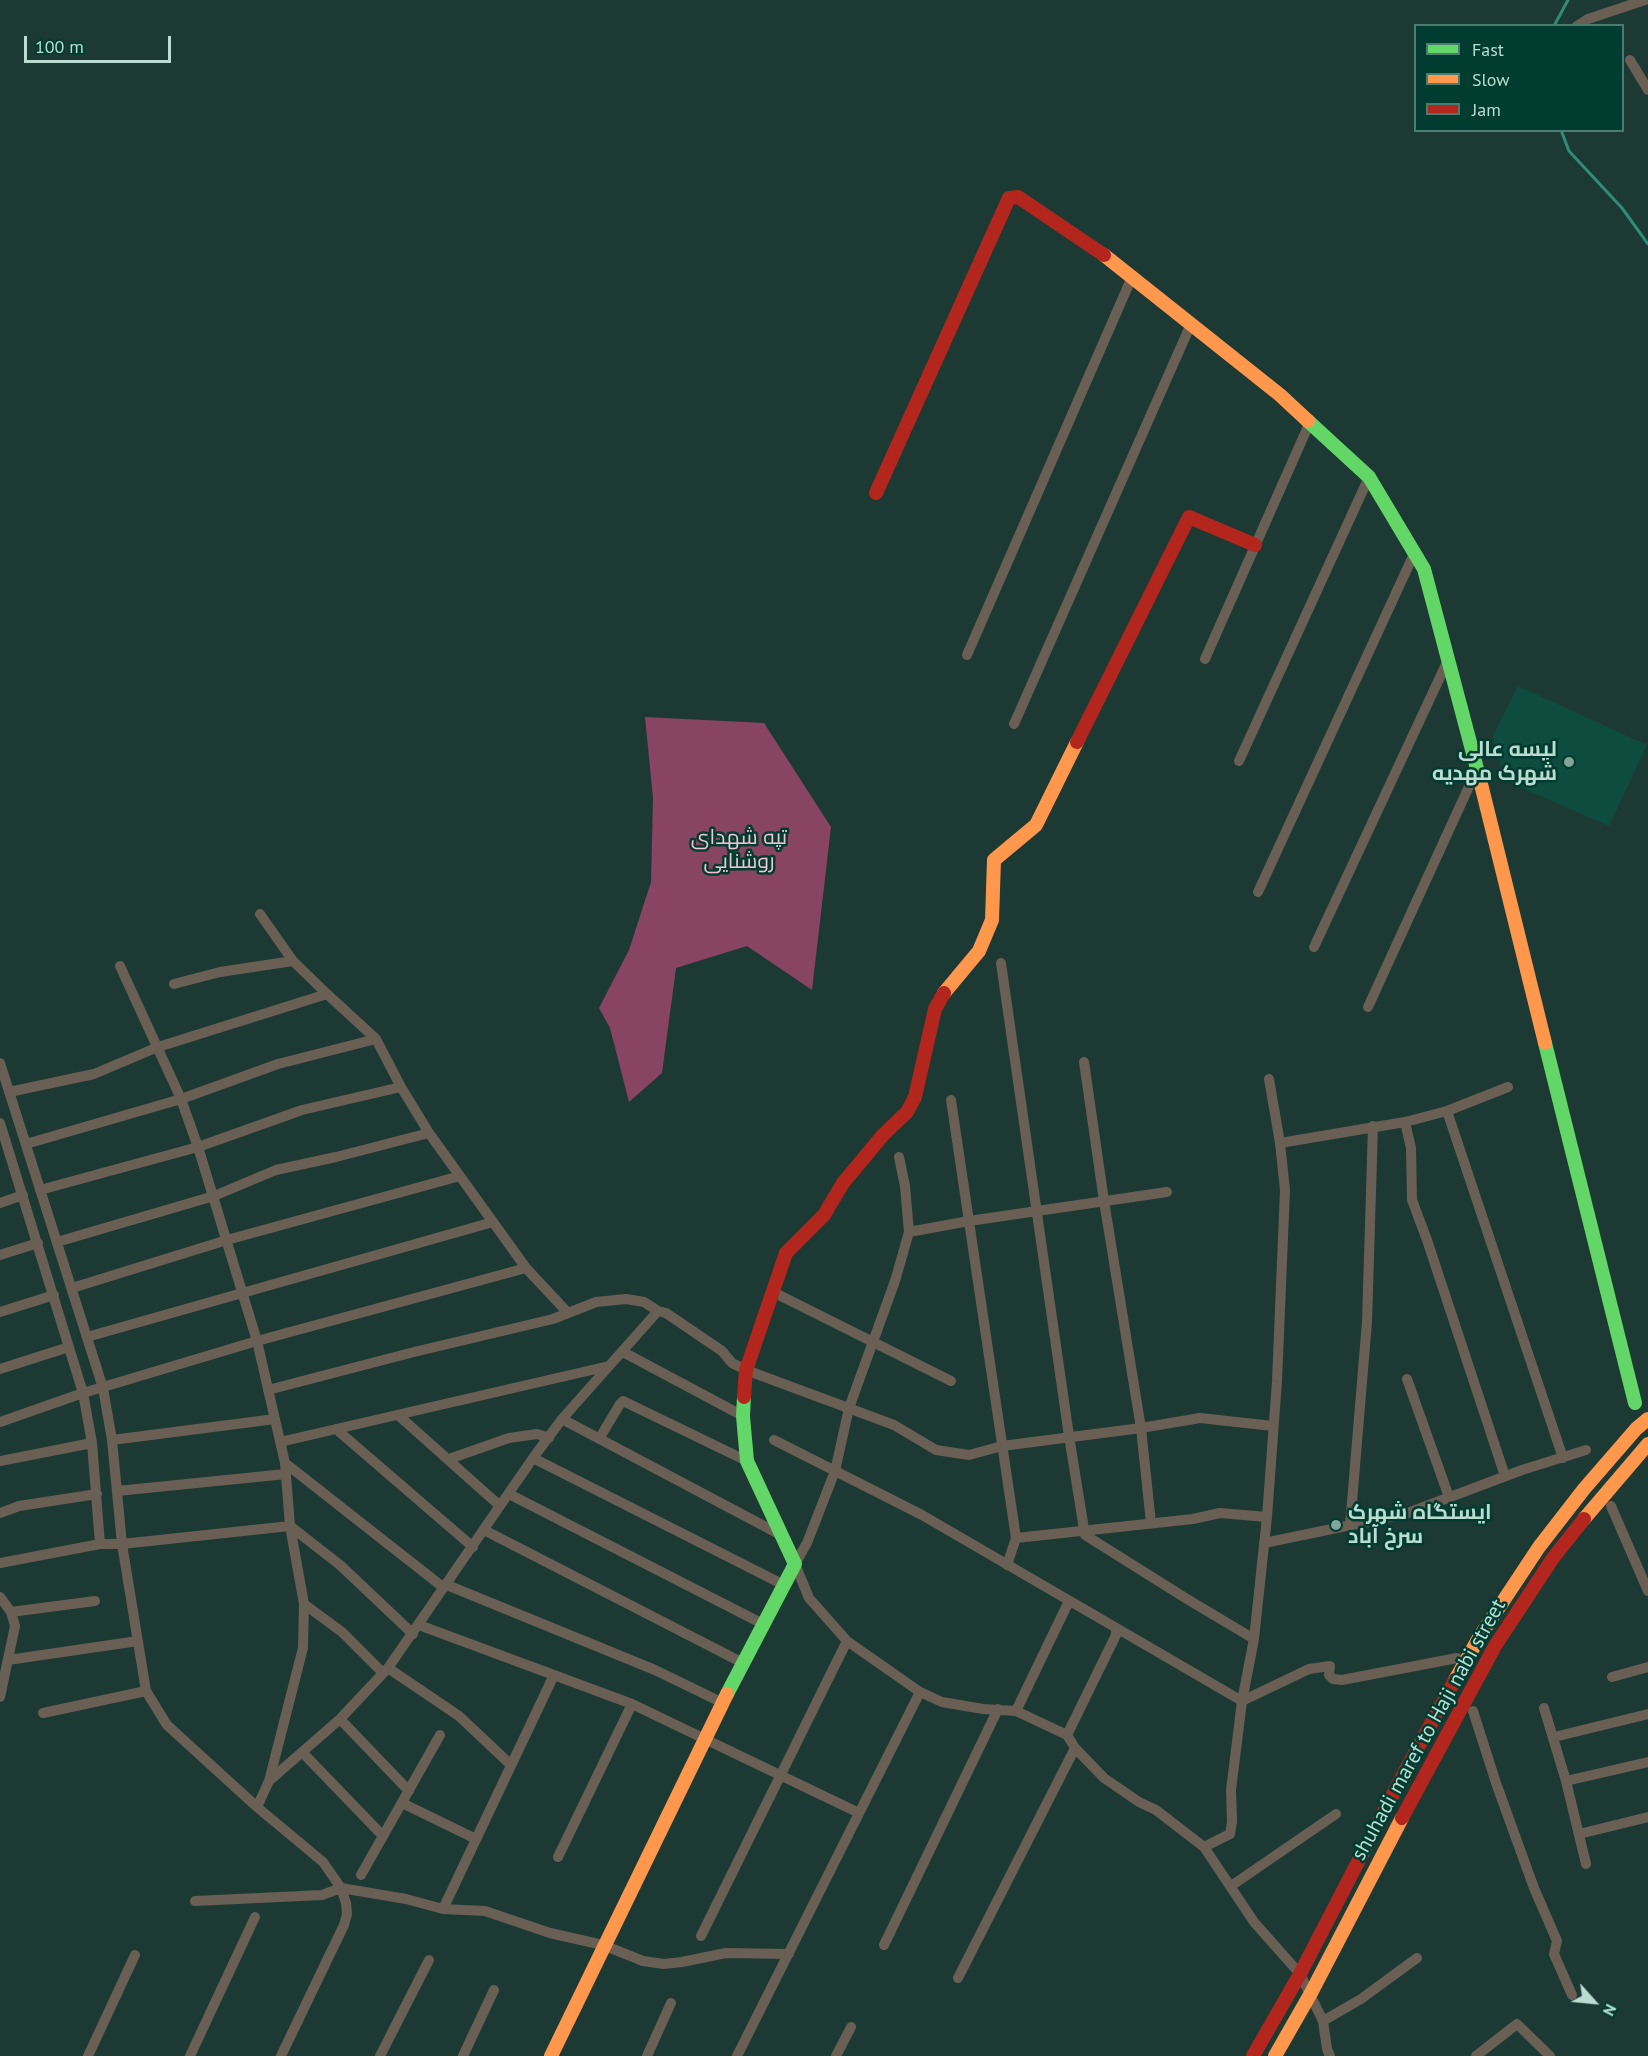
<!DOCTYPE html>
<html>
<head>
<meta charset="utf-8">
<style>
	body { margin:0 }
	#map { position:relative; width:1648px; height:2056px; overflow:hidden; background:#1d3933; font-family:"PT Sans",sans-serif }
	canvas { display:block }
	.legend { position:absolute; left:1414px; top:24px; width:210px; height:108px; box-sizing:border-box; background:#003c30; border:2px solid #4b7c70; margin:0; padding:8px 10px; list-style:none; font-size:18px; color:#bbdcd1 }
	.legend li { display:flex; align-items:center; gap:12px; height:30px }
	.legend b { width:30px; border:2px solid #4b7c70 }
	.north { position:absolute; left:1564px; top:1972px; width:60px; height:60px; -webkit-text-stroke:4px #003c30; paint-order:stroke; rotate:117deg; font-size:16px; font-weight:700; line-height:24px; text-align:center; color:#bbdcd1 }
	.north::after { content:''; display:block; margin:auto; width:21px; height:27px; background:#bbdcd1; clip-path:polygon(50% 0,100% 100%,50% 72%,0 100%) }
	.scale { position:absolute; left:24px; top:36px; width:147px; height:27px; box-sizing:border-box; border:3px solid #bbdcd1; border-top:0; padding-left:8px; font-size:18px; line-height:21px; white-space:nowrap; color:#bbdcd1; -webkit-text-stroke:4px #003c30; paint-order:stroke }
</style>
</head>
<body>
<div id="map">
<canvas width="1648" height="2056"></canvas>
<ul class="legend">
<li><b style="height:8px;background:#63d668"></b>Fast</li>
<li><b style="height:8px;background:#ff974d"></b>Slow</li>
<li><b style="height:8px;background:#b3261e"></b>Jam</li>
</ul>
<div class="north">N</div>
<div class="scale">100 m</div>
</div>
<script>
const g = document.querySelector('canvas').getContext('2d');
g.lineJoin = 'round';
function paint(path, color) {
  g.fillStyle = color;
  g.fill(path, 'evenodd');
}
function toPath(rows) {
  const path = new Path2D();
  for (const r of rows) {
    path.moveTo(r[0], r[1]);
    for (let i = 2; i < r.length; i += 2) path.lineTo(r[i], r[i + 1]);
  }
  return path;
}
function trace(path, color, width, dash) {
  g.strokeStyle = color;
  g.lineWidth = width;
  g.lineCap = dash ? 'butt' : 'round';
  g.setLineDash(dash || []);
  g.stroke(path);
}
function label(font, color, halo, rows, align = 'center') {
  g.font = font + ' "PT Sans",Cairo,sans-serif';
  g.lineWidth = 5;
  g.setLineDash([]);
  g.textBaseline = 'middle';
  g.strokeStyle = halo;
  g.fillStyle = color;
  for (const [text, x, y, turn = 0] of rows) {
    g.save();
    g.translate(x, y);
    g.rotate((+turn || 0) * Math.PI / 180);
    g.textAlign = isNaN(turn) ? turn : align;
    if (halo) g.strokeText(text, 0, 0);
    g.fillText(text, 0, 0);
    g.restore();
  }
}
paint(toPath([
	[1518,686,1647,745,1609,826,1504,780,1493,736]
]), '#0e4c3f');
paint(toPath([
	[645,717,764,723,831,827,812,990,747,946,676,968,662,1073,629,1102,610,1028,599,1008,629,950,651,882,653,798]
]), '#874563');
trace(toPath([
	[1554,26,1568,0],
	[1561,130,1569,151,1622,208,1648,244]
]), '#2f8c76', 3);
trace(toPath([
	[1577,26,1588,19,1645,0],
	[1630,60,1648,90],
	[967,655,1132,277],
	[1205,659,1310,422],
	[1014,724,1191,324],
	[1239,761,1369,477],
	[1258,892,1414,554],
	[260,914,293,961,327,994,376,1039,401,1087,429,1133,526,1268,568,1313],
	[1314,947,1448,660],
	[1001,963,1069,1436,1085,1535,1187,1599,1254,1639],
	[120,966,181,1099,198,1147,257,1341,285,1463,290,1526,304,1604,303,1648,269,1781,257,1807],
	[174,984,220,972,293,961],
	[1368,1007,1477,769],
	[1084,1062,1104,1201,1141,1428,1151,1523],
	[0,1063,103,1388,112,1440,122,1544,146,1691,167,1725,257,1807,323,1862,341,1888,346,1903,347,1914,344,1925,281,2056],
	[9,1092,94,1074,158,1047,327,994],
	[951,1100,1016,1538,1007,1565],
	[1447,1111,1563,1458],
	[1405,1122,1411,1148,1412,1200,1427,1240,1505,1476],
	[0,1123,83,1393,92,1443,100,1544],
	[1280,1143,1405,1122,1447,1111,1508,1087],
	[26,1144,181,1099,278,1064,376,1039],
	[899,1157,905,1186,909,1232,895,1281,849,1408,835,1471,807,1543,795,1564,809,1598,847,1641,920,1692,942,1702,983,1709,1016,1711,1067,1735,1075,1748,1104,1778,1139,1802,1156,1810,1204,1847,1254,1922,1300,1974,1323,2021,1327,2049,1330,2056],
	[40,1190,198,1147,302,1110,401,1087],
	[0,1203,23,1195],
	[909,1232,969,1221,1167,1192],
	[57,1242,214,1196,276,1170,336,1157,429,1133],
	[0,1255,38,1243],
	[72,1288,227,1240,460,1176],
	[773,1292,951,1381],
	[0,1312,54,1295],
	[87,1337,493,1222],
	[623,1352,743,1416],
	[0,1369,69,1347],
	[1407,1379,1449,1497],
	[268,1390,414,1352,553,1319,596,1302,626,1299,644,1302,658,1311,666,1313,722,1351,732,1363,746,1370,894,1425,936,1450,969,1455,1002,1446,1141,1428,1200,1418,1273,1426],
	[398,1415,500,1506],
	[562,1419,781,1535],
	[0,1422,83,1393,257,1341,526,1268],
	[336,1429,473,1547],
	[599,1439,620,1404,623,1401,747,1461],
	[112,1440,275,1419],
	[774,1440,922,1515,1242,1701,1309,1669,1330,1666,1329,1675,1333,1679,1342,1680,1457,1658],
	[280,1442,609,1366],
	[533,1458,784,1585],
	[449,1459,509,1438,537,1434,549,1438],
	[0,1461,92,1443],
	[285,1463,444,1588],
	[117,1491,286,1474],
	[509,1494,763,1624],
	[1611,1506,1648,1591],
	[0,1513,19,1506,97,1494],
	[1350,1526,1367,1322,1373,1126],
	[484,1530,743,1663],
	[1016,1538,1193,1519,1220,1513,1267,1517],
	[1264,1543,1405,1514,1522,1470,1586,1450],
	[0,1563,100,1544,122,1544,290,1526,340,1565,413,1634],
	[447,1585,655,1670,723,1703],
	[0,1597,11,1612,15,1626,0,1697],
	[304,1604,342,1632,383,1673],
	[11,1612,95,1601],
	[419,1625,632,1704,859,1813],
	[8,1660,138,1641],
	[388,1668,459,1716,511,1765],
	[1612,1677,1648,1667],
	[1544,1708,1566,1781,1586,1864],
	[1016,1711,1069,1601],
	[1473,1711,1496,1783,1534,1888,1557,1941,1554,1954,1572,1995],
	[43,1713,146,1691],
	[340,1719,409,1791],
	[1067,1735,1116,1635,1116,1628],
	[1554,1737,1648,1714],
	[302,1752,383,1836],
	[269,1781,340,1719,388,1668,533,1458,562,1419,658,1311],
	[1566,1781,1648,1762],
	[402,1803,476,1839],
	[1579,1834,1648,1817],
	[1204,1847,1230,1834,1232,1822,1231,1790,1242,1701,1254,1639,1267,1517,1277,1381,1285,1190,1280,1143,1269,1079],
	[558,1857,632,1704],
	[361,1875,440,1735],
	[1231,1886,1336,1814],
	[195,1901,322,1895,341,1888,406,1899,443,1909,485,1911,550,1933,603,1945,643,1961,664,1964,682,1962,726,1953,789,1954],
	[443,1909,554,1675],
	[701,1936,847,1641],
	[884,1945,998,1709],
	[958,1978,1075,1748],
	[1323,2021,1361,1999,1417,1958],
	[88,2056,135,1955],
	[190,2056,255,1917],
	[380,2056,429,1960],
	[463,2056,494,1990],
	[647,2056,671,2003],
	[737,2056,920,1692],
	[836,2056,851,2027],
	[1476,2056,1517,2024,1550,2056]
]), '#6a5f54', 10);
trace(toPath([
	[1308,421,1369,477,1424,569,1480,780],
	[1545,1043,1635,1403],
	[727,1694,795,1564,747,1461,743,1416,744,1397]
]), '#63d668', 14);
trace(toPath([
	[1104,255,1280,395,1308,421],
	[1480,780,1545,1043],
	[944,993,979,951,992,920,994,860,1036,825,1077,742],
	[1584,1519,1648,1444],
	[1455,1680,1480,1636,1539,1547,1584,1489,1636,1429,1648,1419],
	[551,2056,727,1694],
	[1275,2056,1311,1993,1402,1818]
]), '#ff974d', 14);
trace(toPath([
	[876,493,1009,198,1018,197,1104,255],
	[1077,742,1189,517,1255,545],
	[744,1397,746,1370,786,1253,824,1215,843,1183,883,1135,907,1112,915,1097,935,1009,944,993],
	[1402,1818,1495,1646,1553,1558,1584,1519],
	[1253,2056,1300,1974,1404,1773,1455,1680]
]), '#b3261e', 14);
for (const [x, y, r, color] of [
	[1569,762,6,"#84a39a"],
	[1336,1525,6,"#84a39a"]
]) {
  const dot = new Path2D();
  dot.arc(x, y, r, 0, 2 * Math.PI);
  g.fillStyle = color;
  g.fill(dot);
  trace(dot, '#003c30', 2);
}
label('bold 21px', '#bbdcd1', '#003c30', [
	["لیسه عالی",1557,750],
	["شهرک مهدیه",1557,774],
	["ایستگاه شهرک",1348,1513,"left"],
	["سرخ آباد",1348,1537,"left"]
], 'right');
label('21px', '#f3c2d4', '#003c30', [
	["تپه شهدای",739,838],
	["روشنایی",739,862]
]);
label('21px', '#bbdcd1', '#003c30', [
	["shuhadi maref to Haji nabi street",1429,1730,-61]
]);
</script>
</body>
</html>
